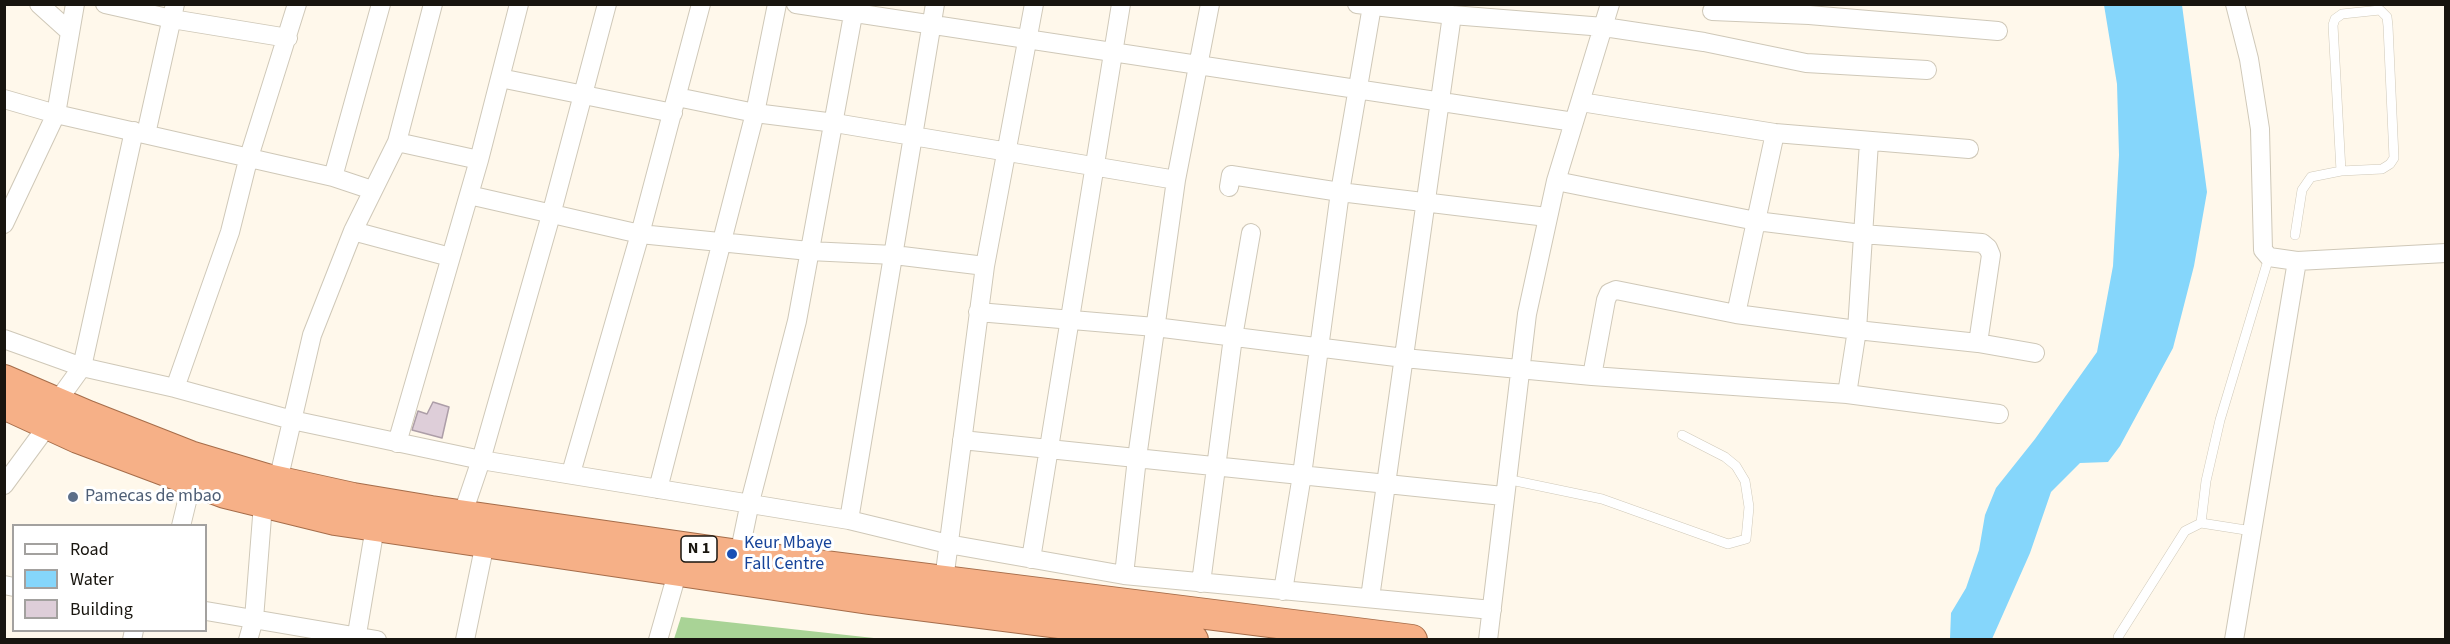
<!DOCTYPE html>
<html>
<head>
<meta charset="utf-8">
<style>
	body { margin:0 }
	#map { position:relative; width:2450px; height:644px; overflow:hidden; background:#fff8eb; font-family:"Source Sans 3",sans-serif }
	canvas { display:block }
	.frame { position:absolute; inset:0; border:6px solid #18150f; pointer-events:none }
	.legend { position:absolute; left:12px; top:524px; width:195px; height:108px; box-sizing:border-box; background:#fff; border:2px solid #a3a19f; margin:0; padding:8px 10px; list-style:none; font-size:18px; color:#18150f }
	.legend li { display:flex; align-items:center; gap:12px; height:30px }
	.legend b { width:30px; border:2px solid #a3a19f }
</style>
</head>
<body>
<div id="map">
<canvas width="2450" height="644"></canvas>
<div class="frame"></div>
<ul class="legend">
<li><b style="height:8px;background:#fff"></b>Road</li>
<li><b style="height:16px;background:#85d6fb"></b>Water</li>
<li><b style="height:16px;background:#deced9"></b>Building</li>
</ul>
</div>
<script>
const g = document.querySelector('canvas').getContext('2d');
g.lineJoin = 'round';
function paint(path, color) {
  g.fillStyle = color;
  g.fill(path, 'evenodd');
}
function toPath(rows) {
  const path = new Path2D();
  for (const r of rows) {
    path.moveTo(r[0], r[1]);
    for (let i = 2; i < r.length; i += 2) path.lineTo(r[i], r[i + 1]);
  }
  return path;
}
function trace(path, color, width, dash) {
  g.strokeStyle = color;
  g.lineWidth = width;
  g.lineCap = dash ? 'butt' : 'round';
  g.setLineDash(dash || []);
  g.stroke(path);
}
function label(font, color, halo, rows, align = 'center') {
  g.font = font + ' "Source Sans 3",sans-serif';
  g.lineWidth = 6;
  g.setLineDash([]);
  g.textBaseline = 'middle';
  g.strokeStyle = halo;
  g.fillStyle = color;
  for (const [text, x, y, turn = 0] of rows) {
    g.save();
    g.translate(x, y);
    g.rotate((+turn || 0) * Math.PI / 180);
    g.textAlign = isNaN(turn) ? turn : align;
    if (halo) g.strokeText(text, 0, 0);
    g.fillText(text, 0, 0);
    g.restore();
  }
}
paint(toPath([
	[681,617,883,639,674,639]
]), '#a9d396');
paint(toPath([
	[2104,5,2182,5,2207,192,2194,266,2173,348,2120,446,2108,462,2080,463,2051,492,2030,553,1992,639,1950,639,1951,613,1966,588,1979,550,1985,515,1996,488,2035,439,2097,352,2113,266,2119,155,2117,84]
]), '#85d6fb');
const building = toPath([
	[433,402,449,407,442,438,412,430,418,411,427,414,433,402]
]);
paint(building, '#deced9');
trace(building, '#ad9ea8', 1.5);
const service = toPath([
	[2295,235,2302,190,2311,177,2341,171,2382,169,2390,164,2394,158,2388,26,2387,17,2380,10,2342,14,2335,19,2333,25,2341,171],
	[1506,479,1602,499,1728,544,1746,539,1749,507,1745,481,1736,466,1725,457,1682,435],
	[2201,523,2206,481,2220,420,2269,257],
	[2118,637,2185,531,2201,523,2252,531]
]);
const minor = toPath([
	[39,4,70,32],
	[105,4,172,19,288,38],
	[796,4,1574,122],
	[1357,4,1452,15,1604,27,1704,42,1806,63,1927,70],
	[2235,4,2249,59,2260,129,2263,250,2269,257,2297,261,2446,253],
	[1712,11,1809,15,1998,31],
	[500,78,673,113],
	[677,97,755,113,835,123,1176,180],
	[4,99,56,114,333,177,372,190],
	[1581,102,1775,133,1969,149],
	[146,134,175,4],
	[397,142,479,160],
	[333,177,381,4],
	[1556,181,1756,221,1862,234,1982,243,1988,248,1991,255,1978,343],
	[1229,187,1231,175,1340,192,1547,217],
	[469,195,640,234,809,251,894,255,985,266],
	[4,224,56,114,75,4],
	[353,231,450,257],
	[978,312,1155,327,1404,358,1592,376,1847,394,1999,414],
	[1736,314,1775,133],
	[4,339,82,367,175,388,292,420,481,460,849,520,948,544,1124,575,1492,610],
	[1592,376,1606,300,1609,293,1616,290,1736,314,1857,330,1978,343,2035,353],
	[175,388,230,232,248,160,297,4],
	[1847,394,1857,330,1869,142],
	[56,403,82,367,134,131],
	[962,440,1503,496],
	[397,443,479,160,519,4],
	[571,473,640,234,701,4],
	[278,481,312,335,353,231,397,142,433,4],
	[4,485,48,425],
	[658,489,755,113,777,4],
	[462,516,481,460,551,215,607,4],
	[849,520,935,4],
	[181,526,192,481],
	[739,555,750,502,797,321,855,4],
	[1031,559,1121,4],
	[1124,575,1137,458,1176,180,1210,4],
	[944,580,985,266,1034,4],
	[1201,583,1233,337,1251,233],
	[4,585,14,587],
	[1283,591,1302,475,1340,192,1372,6],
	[1370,598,1452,15],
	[206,611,377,640],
	[132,640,134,630],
	[248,640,254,619,263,504],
	[356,640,375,527],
	[465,640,485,543],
	[658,640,678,570],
	[1488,640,1527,314,1556,181,1610,4],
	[2234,640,2297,261]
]);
const trunk = toPath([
	[4,380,88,416,190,456,267,479,353,498,431,511,739,555,1412,640],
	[4,404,78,438,225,493,335,520,869,599,1193,640]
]);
trace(service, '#cfc8b8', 10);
trace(minor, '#cfc8b8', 20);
trace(trunk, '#a66d4a', 32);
trace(service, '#fff', 9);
trace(minor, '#fff', 18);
trace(trunk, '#f6b087', 30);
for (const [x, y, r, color] of [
	[73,497,6,"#5c6f8a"],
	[732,554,6,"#1a4fb4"]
]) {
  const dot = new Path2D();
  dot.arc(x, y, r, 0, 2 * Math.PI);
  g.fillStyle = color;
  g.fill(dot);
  trace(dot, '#fff', 2);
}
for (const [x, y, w] of [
	[699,549,36]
]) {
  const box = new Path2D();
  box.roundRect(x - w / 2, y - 13, w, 26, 4.5);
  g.fillStyle = '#fff';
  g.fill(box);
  trace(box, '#18150f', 1.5);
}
label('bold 16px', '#18150f', null, [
	["N 1",699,549]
]);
label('18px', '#4e5e75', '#fff', [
	["Pamecas de mbao",85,497]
], 'left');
label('18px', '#164399', '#fff', [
	["Keur Mbaye",744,544],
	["Fall Centre",744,565]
], 'left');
</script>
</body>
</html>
